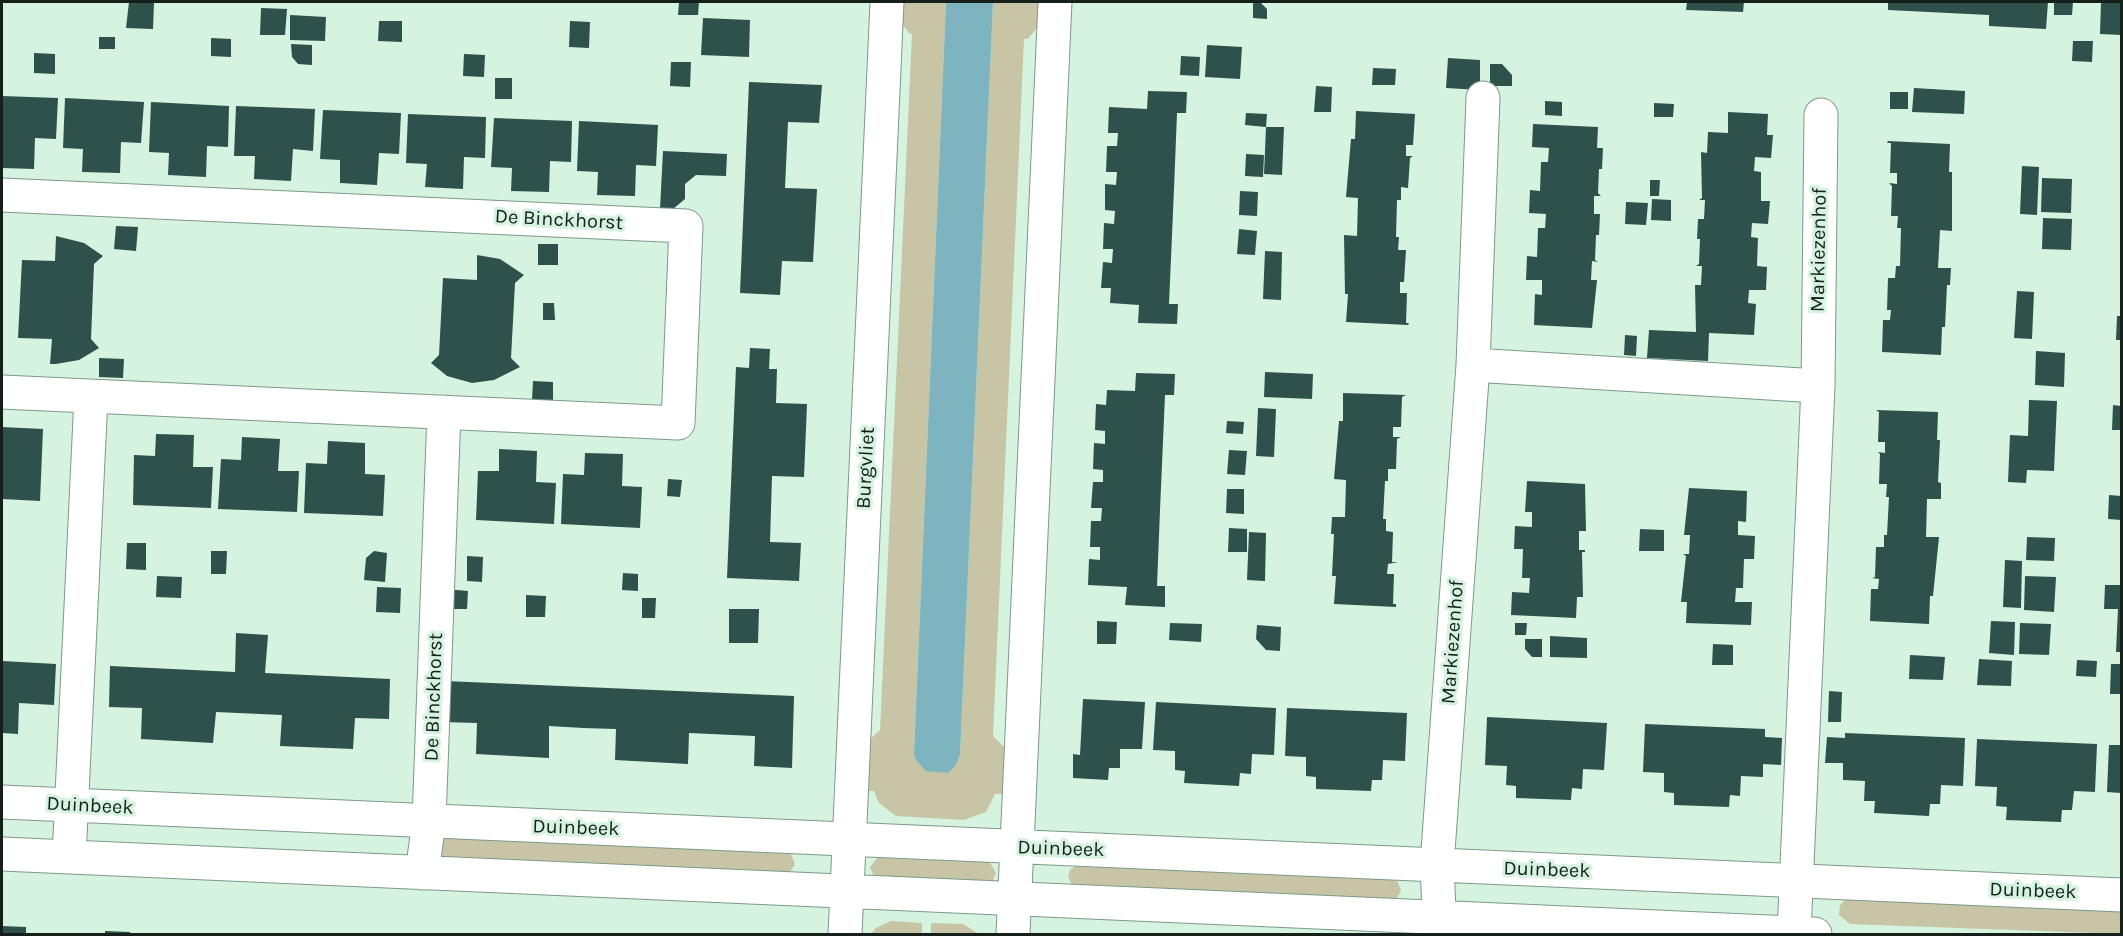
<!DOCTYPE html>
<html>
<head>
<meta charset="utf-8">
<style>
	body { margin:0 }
	#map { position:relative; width:2123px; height:936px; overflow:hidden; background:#d5f3df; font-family:Karla,sans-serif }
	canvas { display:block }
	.frame { position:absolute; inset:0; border:3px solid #16201a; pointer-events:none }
</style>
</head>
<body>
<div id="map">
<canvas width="2123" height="936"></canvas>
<div class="frame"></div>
</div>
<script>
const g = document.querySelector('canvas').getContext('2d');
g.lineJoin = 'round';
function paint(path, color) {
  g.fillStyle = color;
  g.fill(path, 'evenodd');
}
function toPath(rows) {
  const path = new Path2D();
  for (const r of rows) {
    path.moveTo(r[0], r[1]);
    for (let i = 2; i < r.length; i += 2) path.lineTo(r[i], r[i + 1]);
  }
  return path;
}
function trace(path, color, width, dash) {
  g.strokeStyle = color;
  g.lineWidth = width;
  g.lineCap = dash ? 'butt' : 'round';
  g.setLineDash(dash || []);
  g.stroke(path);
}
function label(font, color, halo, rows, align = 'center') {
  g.font = font + ' Karla,sans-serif';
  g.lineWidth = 6;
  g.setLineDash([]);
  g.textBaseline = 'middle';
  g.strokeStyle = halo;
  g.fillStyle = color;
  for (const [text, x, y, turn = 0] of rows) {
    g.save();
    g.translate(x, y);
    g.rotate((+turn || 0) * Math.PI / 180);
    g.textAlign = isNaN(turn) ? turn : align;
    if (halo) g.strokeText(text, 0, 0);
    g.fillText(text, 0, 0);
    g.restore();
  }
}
paint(toPath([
	[897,2,946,2,914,752,956,765,960,755,993,2,1042,2,1040,24,1028,39,1024,39,993,736,1008,751,1007,794,995,794,986,812,964,820,896,816,879,803,874,791,862,791,864,745,880,730,912,34,909,33,896,16],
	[442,837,790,852,795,864,788,875,438,857],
	[879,856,989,861,996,873,992,882,874,877,870,867],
	[1077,865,1393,879,1398,882,1401,891,1396,900,1074,888,1068,877,1070,870],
	[1846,899,2121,910,2121,934,1850,924,1839,915,1840,905],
	[891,921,922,923,922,934,871,934,876,928],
	[931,923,963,924,979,934,931,934]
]), '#c8c5a6');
paint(toPath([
	[946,2,993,2,960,755,956,765,948,773,926,771,916,760,914,753]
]), '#7eb4bf');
paint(toPath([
	[129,2,154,3,153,29,126,28],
	[679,2,699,2,698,15,678,15],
	[1687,2,1744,2,1743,12,1686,10],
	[1888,2,2048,2,2046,29,1989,26,1989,15,1888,10],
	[2054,2,2073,2,2072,15,2054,15],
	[2101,2,2121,2,2121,35,2100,34],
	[1253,3,1261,3,1267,9,1267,19,1253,18],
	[261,8,287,9,285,35,260,35],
	[290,15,326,17,325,41,290,40],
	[703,18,750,20,749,57,701,55],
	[379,21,402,21,402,42,378,41],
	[570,21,590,22,589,48,569,47],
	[99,37,115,37,115,49,99,49],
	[211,38,231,39,231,57,211,56],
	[2073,41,2093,41,2092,62,2072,61],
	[291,44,312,45,312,65,298,64,292,57],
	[1207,45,1242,47,1240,79,1205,77],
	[34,53,55,54,55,74,34,73],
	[464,54,485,55,484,77,463,76],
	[1181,56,1200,57,1199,76,1180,75],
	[1448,58,1480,60,1480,90,1446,88],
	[671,62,691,62,690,87,670,86],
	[1490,64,1502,64,1512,75,1512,86,1490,86],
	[1373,68,1396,69,1395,85,1372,85],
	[495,78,512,78,512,99,495,99],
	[749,82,822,85,819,123,788,122,785,188,817,189,815,226,813,262,782,261,780,295,740,293],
	[1316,86,1332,87,1331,112,1314,112],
	[1914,88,1965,91,1964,114,1912,112],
	[1148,91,1187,92,1186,113,1177,113,1174,189,1169,304,1178,304,1177,324,1138,323,1139,305,1110,303,1111,288,1101,288,1103,262,1112,263,1113,249,1103,249,1104,223,1114,224,1115,211,1105,210,1105,184,1116,185,1117,172,1106,172,1107,146,1117,146,1118,133,1108,133,1109,107,1147,109],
	[1890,92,1908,92,1908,109,1890,109],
	[2,96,58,98,56,139,35,138,34,169,2,168],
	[65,98,144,102,141,143,121,142,120,173,82,172,83,149,63,148],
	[1545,101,1562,102,1562,116,1545,115],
	[151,102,229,106,228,147,207,146,206,177,168,175,169,153,149,152],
	[1654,103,1674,104,1673,117,1654,117],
	[236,106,315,109,313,151,293,149,291,181,254,179,255,156,234,156],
	[323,110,401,113,399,154,379,153,377,185,340,183,340,160,320,159],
	[1356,111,1415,114,1413,145,1406,145,1406,156,1413,156,1410,158,1408,188,1401,187,1401,200,1397,200,1396,237,1399,237,1398,250,1406,250,1404,282,1400,282,1400,293,1407,293,1406,323,1409,323,1408,325,1346,322,1348,294,1345,294,1344,235,1357,236,1358,198,1346,197,1351,139,1355,139],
	[1728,112,1768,114,1767,135,1773,135,1771,158,1755,157,1754,171,1761,172,1761,201,1770,201,1768,224,1752,223,1751,237,1758,238,1757,266,1767,267,1766,290,1749,290,1748,303,1756,304,1754,335,1709,333,1708,361,1647,358,1649,330,1696,332,1695,285,1701,285,1702,266,1696,266,1699,264,1700,239,1697,239,1698,219,1704,219,1705,200,1699,200,1702,198,1701,152,1707,153,1708,132,1728,133],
	[1246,113,1267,114,1266,127,1245,125],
	[408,114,486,117,485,158,464,157,463,189,425,187,427,164,406,163],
	[494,118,572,121,571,162,550,161,549,192,511,191,512,168,491,167],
	[579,121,658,125,656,166,636,165,635,196,597,195,598,172,577,171],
	[1533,124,1598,127,1597,148,1603,148,1602,169,1599,169,1598,193,1601,196,1594,196,1594,214,1600,214,1599,235,1596,235,1595,260,1598,262,1592,261,1591,280,1597,280,1592,328,1534,325,1535,294,1542,295,1542,280,1526,280,1527,256,1537,257,1538,228,1545,228,1546,214,1529,213,1530,190,1540,191,1541,162,1548,162,1549,148,1532,147],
	[1266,127,1284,127,1282,175,1264,174],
	[1888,141,1950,144,1949,172,1952,172,1952,231,1940,230,1938,268,1951,268,1950,285,1947,285,1945,327,1942,327,1941,355,1882,352,1883,320,1890,320,1891,310,1887,310,1888,278,1895,278,1896,266,1900,266,1901,228,1897,228,1898,216,1891,216,1892,186,1889,183,1897,184,1897,173,1890,173,1891,143,1887,143],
	[663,151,727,154,726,176,696,175,685,184,685,199,673,209,660,209],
	[1246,154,1264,155,1263,177,1245,176],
	[2022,166,2039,167,2037,215,2020,214],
	[2042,178,2072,179,2071,213,2041,212],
	[1650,180,1660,180,1659,196,1650,196],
	[1240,191,1258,192,1257,216,1239,215],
	[1652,199,1671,200,1671,221,1651,220],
	[1626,202,1648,203,1646,225,1625,224],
	[2043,218,2072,219,2071,250,2042,249],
	[116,226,138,227,136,251,114,249],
	[1239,229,1257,231,1255,255,1237,254],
	[56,236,84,243,103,256,94,264,91,339,99,348,79,360,56,364,50,364,52,339,18,338,22,260,55,261],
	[538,244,558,244,558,265,538,265],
	[1265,251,1282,252,1281,300,1263,299],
	[477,255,500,259,524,275,515,283,511,358,520,367,494,380,472,383,447,376,431,363,439,355,443,278,477,280],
	[2017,291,2034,292,2032,339,2014,338],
	[543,303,554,303,555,320,543,320],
	[2117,316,2121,316,2121,340,2116,340],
	[1625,335,1637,336,1636,356,1624,355],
	[750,348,770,349,769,369,777,369,776,403,807,404,804,477,772,476,770,542,801,543,799,581,727,578,736,367,749,368],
	[2036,351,2065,353,2064,387,2035,385],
	[99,358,124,359,123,378,99,377],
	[1265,372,1313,374,1312,399,1264,397],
	[1136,373,1175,374,1174,395,1165,395,1160,510,1157,586,1165,586,1165,607,1125,605,1127,587,1088,585,1089,559,1100,560,1100,547,1090,547,1091,521,1101,521,1102,508,1091,508,1093,482,1103,482,1103,470,1093,469,1094,443,1105,444,1105,431,1095,430,1096,404,1106,405,1107,390,1135,391],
	[533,381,553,382,553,400,532,400],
	[1343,393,1406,395,1402,397,1401,427,1393,427,1393,437,1401,437,1397,439,1396,469,1388,469,1388,481,1385,481,1383,519,1386,519,1386,531,1393,532,1392,562,1398,562,1388,564,1387,574,1394,574,1393,604,1396,604,1396,607,1334,604,1336,576,1332,576,1334,534,1331,534,1332,517,1345,517,1346,480,1334,479,1339,421,1343,421],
	[2029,400,2057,401,2054,471,2027,470,2026,483,2008,482,2010,435,2028,436],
	[2113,405,2121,406,2121,430,2112,430],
	[1258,408,1276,409,1274,457,1256,456],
	[1876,410,1938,412,1937,440,1940,440,1938,482,1941,483,1941,499,1927,499,1926,537,1939,537,1933,596,1930,596,1929,624,1870,621,1871,589,1878,589,1879,579,1872,578,1875,577,1876,547,1884,547,1884,535,1887,535,1889,497,1886,497,1887,484,1879,484,1880,454,1878,452,1885,453,1885,442,1878,442,1879,412],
	[1227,421,1244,422,1243,434,1226,433],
	[2,427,43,429,40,501,2,499],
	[156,434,194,435,193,467,213,467,211,508,133,505,134,455,155,456],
	[242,437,280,439,278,471,299,471,297,512,218,509,221,459,241,460],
	[328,441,365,443,365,474,385,475,383,516,304,513,306,463,327,464],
	[499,449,537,451,536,482,556,483,554,524,476,520,478,471,499,471],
	[1229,450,1247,451,1245,475,1227,474],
	[585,453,623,454,622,486,642,487,640,528,561,524,563,474,584,475],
	[668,479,682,480,680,497,667,496],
	[1527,481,1585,484,1586,531,1579,531,1579,550,1585,550,1585,552,1582,552,1583,597,1577,597,1576,618,1511,615,1512,592,1529,593,1530,578,1522,578,1523,549,1514,549,1515,526,1532,527,1532,512,1525,512],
	[1689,488,1747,491,1746,522,1738,521,1738,535,1755,536,1754,559,1744,559,1743,588,1736,588,1735,602,1752,602,1751,625,1686,623,1687,602,1681,602,1686,556,1683,554,1689,554,1690,535,1684,535],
	[1227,489,1244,489,1244,514,1226,513],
	[2109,495,2121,496,2121,520,2108,519],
	[1229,528,1247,529,1247,552,1228,552],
	[1640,529,1664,530,1664,551,1639,551],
	[1249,532,1266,533,1265,581,1247,580],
	[2027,537,2055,538,2054,561,2026,560],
	[127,543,146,543,146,570,126,569],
	[211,551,227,551,226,574,211,574],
	[374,551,387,553,385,582,364,580,366,558],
	[467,556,483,557,482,582,467,581],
	[2005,560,2022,561,2021,608,2003,607],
	[623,573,638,574,638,591,622,590],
	[157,576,182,577,181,598,156,597],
	[2025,576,2056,577,2054,612,2024,610],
	[2105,585,2121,585,2121,652,2116,652,2118,609,2104,609],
	[377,587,401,588,400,613,376,612],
	[445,589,468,591,467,609,444,609],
	[526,595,546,596,545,617,526,617],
	[642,598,656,598,655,618,642,618],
	[729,609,759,609,758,643,729,643],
	[1097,621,1117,622,1116,644,1097,644],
	[1991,621,2015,622,2014,655,1989,653],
	[1170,623,1202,624,1201,642,1169,640],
	[1515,623,1527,623,1526,635,1515,635],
	[2020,623,2051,624,2049,655,2019,654],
	[1257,625,1281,627,1280,651,1266,650,1256,639],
	[236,633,268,635,265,673,390,679,389,719,355,718,353,749,280,746,282,715,216,712,213,743,141,739,142,708,109,707,110,666,235,672],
	[1550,636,1587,638,1587,658,1550,657],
	[1525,639,1542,639,1542,657,1532,657,1525,649],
	[1713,644,1733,645,1733,665,1712,665],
	[1910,655,1945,657,1943,680,1909,679],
	[1979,659,2012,661,2011,686,1977,685],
	[2077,660,2097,661,2096,677,2076,676],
	[2,661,56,664,54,705,19,703,18,734,2,733],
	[2111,664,2121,664,2121,694,2110,694],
	[445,681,794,696,792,768,754,766,755,736,689,733,688,764,615,760,616,729,583,728,549,726,549,758,476,754,477,723,443,722],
	[1829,691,1842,692,1841,722,1828,722],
	[1083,699,1145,702,1142,749,1120,749,1120,768,1109,768,1108,780,1073,778,1073,754,1080,755],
	[1156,702,1276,708,1274,755,1252,754,1251,774,1240,773,1239,786,1184,783,1185,771,1175,770,1175,751,1153,750],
	[1287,708,1407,713,1405,761,1383,760,1382,780,1372,780,1371,791,1316,789,1316,777,1306,776,1306,757,1285,756],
	[1487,717,1607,723,1604,770,1583,769,1582,789,1572,788,1571,800,1516,798,1516,786,1506,785,1507,766,1485,765],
	[1645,724,1765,729,1765,737,1782,738,1781,765,1763,764,1763,777,1741,776,1740,796,1730,795,1729,807,1674,805,1674,793,1664,792,1664,773,1643,772],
	[1845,733,1965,738,1963,786,1941,785,1940,804,1930,804,1929,816,1874,813,1875,801,1864,801,1865,781,1843,780,1843,763,1825,763,1827,737,1845,738],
	[1977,739,2097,744,2095,792,2074,791,2072,810,2062,810,2061,822,2006,820,2007,807,1996,806,1997,787,1975,786],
	[2109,745,2121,745,2121,793,2107,792],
	[2,926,26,927,26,934,2,934],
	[105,931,130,932,130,934,105,934]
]), '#2f514c');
const minor = toPath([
	[2,195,686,226,678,423,2,392],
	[1473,365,1818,386],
	[2,802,2122,895],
	[2,854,1815,934],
	[69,857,91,397],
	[422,873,429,821,444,412],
	[845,934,887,2],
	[1013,934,1055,2],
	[1440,934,1437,865,1473,365,1483,98],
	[1794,934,1818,386,1821,115]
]);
trace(minor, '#7e9988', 35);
trace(minor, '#fff', 33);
label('20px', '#16201a', '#d5f3df', [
	["De Binckhorst",559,220,3],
	["Markiezenhof",1819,250,-89],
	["Burgvliet",866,468,-87],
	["Markiezenhof",1453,642,-86],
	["De Binckhorst",434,697,-88],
	["Duinbeek",90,806,3],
	["Duinbeek",576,828,2],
	["Duinbeek",1061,849,2],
	["Duinbeek",1547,870,2],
	["Duinbeek",2033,891,2]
]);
</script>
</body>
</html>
